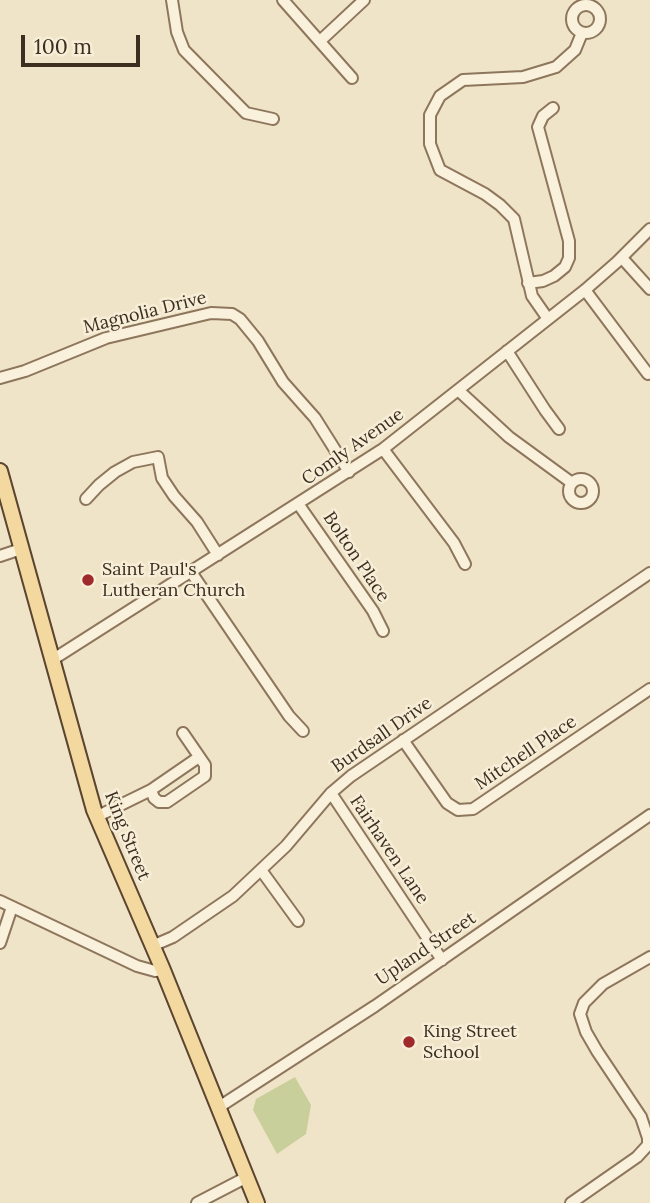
<!DOCTYPE html>
<html>
<head>
<meta charset="utf-8">
<style>
	body { margin:0 }
	#map { position:relative; width:650px; height:1203px; overflow:hidden; background:#f0e4c8; font-family:Lora,serif }
	canvas { display:block }
	.scale { position:absolute; left:21px; top:35px; width:119px; height:32px; box-sizing:border-box; border:4px solid #3d2e20; border-top:0; padding-left:9px; font-size:21px; line-height:24px; white-space:nowrap; color:#3d2e20; -webkit-text-stroke:5px #f7eed8; paint-order:stroke }
</style>
</head>
<body>
<div id="map">
<canvas width="650" height="1203"></canvas>
<div class="scale">100 m</div>
</div>
<script>
const g = document.querySelector('canvas').getContext('2d');
g.lineJoin = 'round';
function paint(path, color) {
  g.fillStyle = color;
  g.fill(path, 'evenodd');
}
function toPath(rows) {
  const path = new Path2D();
  for (const r of rows) {
    if (r.length === 3) {
      path.moveTo(r[0] + r[2], r[1]);
      path.arc(r[0], r[1], r[2], 0, 2 * Math.PI);
      continue;
    }
    path.moveTo(r[0], r[1]);
    for (let i = 2; i < r.length; i += 2) path.lineTo(r[i], r[i + 1]);
  }
  return path;
}
function trace(path, color, width, dash) {
  g.strokeStyle = color;
  g.lineWidth = width;
  g.lineCap = dash ? 'butt' : 'round';
  g.setLineDash(dash || []);
  g.stroke(path);
}
function label(font, color, halo, rows, align = 'center') {
  g.font = font + ' Lora,serif';
  g.lineWidth = 5;
  g.setLineDash([]);
  g.textBaseline = 'middle';
  g.strokeStyle = halo;
  g.fillStyle = color;
  for (const [text, x, y, turn = 0] of rows) {
    g.save();
    g.translate(x, y);
    g.rotate((+turn || 0) * Math.PI / 180);
    g.textAlign = isNaN(turn) ? turn : align;
    if (halo) g.strokeText(text, 0, 0);
    g.fillText(text, 0, 0);
    g.restore();
  }
}
paint(toPath([
	[295,1077,311,1105,306,1134,277,1154,253,1110,256,1099]
]), '#c9cf9b');
const minor = toPath([
	[172,0,177,32,184,50,246,113,273,119],
	[283,0,352,78],
	[586,19,14],
	[320,41,364,0],
	[622,258,650,289],
	[528,283,543,281,554,276,565,267,569,258,569,241,538,127,543,116,553,108],
	[585,290,648,374],
	[548,319,532,296,514,219,500,205,485,194,440,170,430,144,430,115,440,96,463,80,523,77,556,67,575,50,582,33],
	[507,351,545,410,559,429],
	[0,378,25,371,106,338,211,313,232,314,240,319,258,341,283,382,315,418,349,472],
	[458,390,509,437,572,483],
	[383,449,454,543,465,564],
	[581,491,12],
	[86,499,99,485,115,472,133,462,158,457,162,478,174,496,197,522,218,555],
	[299,505,373,611,383,631],
	[0,556,21,549],
	[191,572,289,716,303,731],
	[52,660,383,449,585,290,617,262,650,229],
	[403,740,447,803,458,810,473,809,650,689],
	[151,790,154,798,159,802,167,802,205,776,205,765,183,733],
	[331,793,442,960],
	[96,817,151,790,199,757],
	[261,870,298,921],
	[0,901,137,966,155,971,163,970],
	[0,943,12,907],
	[152,946,173,937,233,896,286,846,331,793,351,776,650,573],
	[219,1107,375,1006,650,815],
	[197,1203,247,1177],
	[571,1203,637,1157,648,1145,648,1138,641,1117,597,1051,586,1032,580,1014,584,1003,603,984,650,957]
]);
const major = toPath([
	[0,471,94,810,163,970,257,1203]
]);
trace(minor, '#8d765c', 14);
trace(major, '#5b4430', 18);
trace(minor, '#faf1dc', 10);
trace(major, '#f3d9a0', 14);
for (const [x, y, r, color] of [
	[88,580,7,"#9e2a2b"],
	[409,1042,7,"#9e2a2b"]
]) {
  const dot = new Path2D();
  dot.arc(x, y, r, 0, 2 * Math.PI);
  g.fillStyle = color;
  g.fill(dot);
  trace(dot, '#f7eed8', 2.5);
}
label('18px', '#3d2e20', '#f7eed8', [
	["Magnolia Drive",145,313,-14],
	["Comly Avenue",353,447,-35],
	["Bolton Place",356,557,56],
	["Burdsall Drive",382,735,-35],
	["Mitchell Place",526,753,-34],
	["King Street",127,836,68],
	["Fairhaven Lane",389,850,56],
	["Upland Street",426,949,-34]
]);
label('18px', '#3d2e20', '#f7eed8', [
	["Saint Paul's",102,570],
	["Lutheran Church",102,591],
	["King Street",423,1032],
	["School",423,1053]
], 'left');
</script>
</body>
</html>
